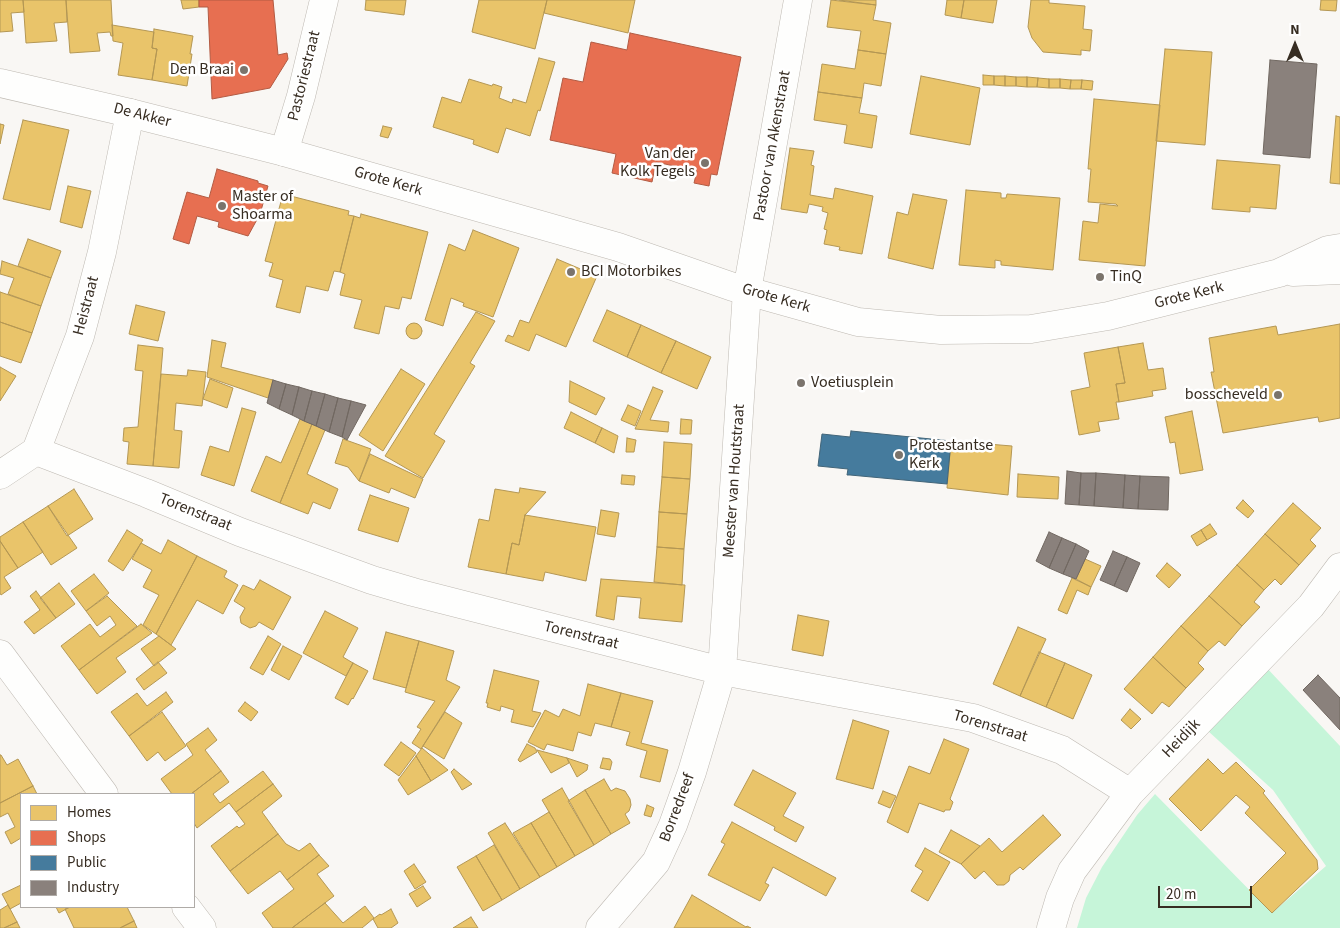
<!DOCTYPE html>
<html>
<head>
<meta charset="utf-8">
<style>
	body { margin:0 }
	#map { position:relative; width:1340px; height:928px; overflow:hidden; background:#f9f7f4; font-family:"Source Sans 3",sans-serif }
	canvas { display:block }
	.legend { position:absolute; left:20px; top:793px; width:175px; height:115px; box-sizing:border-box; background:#fff; border:1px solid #afaba7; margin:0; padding:6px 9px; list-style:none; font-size:15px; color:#372d22 }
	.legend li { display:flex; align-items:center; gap:10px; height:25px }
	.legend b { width:25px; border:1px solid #afaba7 }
	.north { position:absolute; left:1270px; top:20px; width:50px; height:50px; -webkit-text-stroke:4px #fff; paint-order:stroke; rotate:0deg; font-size:14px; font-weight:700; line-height:20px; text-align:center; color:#372d22 }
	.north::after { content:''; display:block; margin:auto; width:18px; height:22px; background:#372d22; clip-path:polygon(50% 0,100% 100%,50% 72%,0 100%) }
	.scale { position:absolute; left:1158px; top:886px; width:94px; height:22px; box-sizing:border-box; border:2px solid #372d22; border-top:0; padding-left:6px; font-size:15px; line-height:18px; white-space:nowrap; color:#372d22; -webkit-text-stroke:4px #fff; paint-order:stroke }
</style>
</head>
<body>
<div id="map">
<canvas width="1340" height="928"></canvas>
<ul class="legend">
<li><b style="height:14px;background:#e9c46a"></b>Homes</li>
<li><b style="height:14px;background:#e76f51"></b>Shops</li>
<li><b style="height:14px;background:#457b9d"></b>Public</li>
<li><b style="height:14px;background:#8a817c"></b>Industry</li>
</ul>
<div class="north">N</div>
<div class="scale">20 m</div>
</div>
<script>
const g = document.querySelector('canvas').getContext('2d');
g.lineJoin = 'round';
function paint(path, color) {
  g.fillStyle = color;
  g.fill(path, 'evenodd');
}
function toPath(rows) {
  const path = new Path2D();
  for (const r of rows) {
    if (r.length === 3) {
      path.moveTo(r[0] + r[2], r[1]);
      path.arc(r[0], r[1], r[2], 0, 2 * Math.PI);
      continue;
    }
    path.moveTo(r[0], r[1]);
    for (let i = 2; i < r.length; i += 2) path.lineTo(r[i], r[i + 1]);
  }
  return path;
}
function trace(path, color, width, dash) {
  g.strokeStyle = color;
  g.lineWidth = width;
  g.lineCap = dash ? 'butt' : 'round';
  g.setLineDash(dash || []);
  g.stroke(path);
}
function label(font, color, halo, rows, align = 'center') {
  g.font = font + ' "Source Sans 3",sans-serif';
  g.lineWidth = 5;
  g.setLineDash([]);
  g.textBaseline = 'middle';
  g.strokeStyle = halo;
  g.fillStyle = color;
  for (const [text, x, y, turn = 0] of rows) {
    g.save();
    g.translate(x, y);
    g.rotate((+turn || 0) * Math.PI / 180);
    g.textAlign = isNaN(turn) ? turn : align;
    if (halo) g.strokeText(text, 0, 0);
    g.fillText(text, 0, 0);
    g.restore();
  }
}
paint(toPath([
	[1265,666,1340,746,1340,928,1077,928,1086,898,1102,867,1137,815,1155,794,1272,913,1326,866,1273,790,1208,731]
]), '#c6f5d9');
const homes = toPath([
	[0,0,23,0,24,12,11,13,13,31,0,32,0,0],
	[23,0,66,0,67,22,54,23,57,41,26,43,23,0],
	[66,0,111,0,113,36,111,36,110,32,97,33,100,51,70,53,66,0],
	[181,0,199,0,199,7,183,9,181,0],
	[366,0,406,0,404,15,365,10,366,0],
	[479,0,547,0,535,49,472,32,479,0],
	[547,0,635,0,628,33,544,13,547,0],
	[831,0,876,5,873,20,891,23,886,54,858,50,861,31,827,27,831,0],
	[839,0,876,0,876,5,839,0],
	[947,0,964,0,961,18,945,15,947,0],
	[964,0,997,0,993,23,961,18,964,0],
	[1031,0,1049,0,1049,3,1085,6,1083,29,1092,30,1090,51,1081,50,1081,55,1043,52,1032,38,1028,27,1031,0],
	[1321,0,1337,0,1336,11,1320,10,1321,0],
	[112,25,154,32,152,48,157,49,152,80,118,75,123,43,113,41,112,25],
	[154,29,193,36,190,54,192,54,187,86,152,80,157,49,152,48,154,29],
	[1165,49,1212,52,1205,145,1156,141,1165,49],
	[858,50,886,54,881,86,864,83,862,98,818,92,822,64,855,69,858,50],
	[539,58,555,62,540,111,538,110,530,136,506,128,498,153,473,144,474,140,433,127,442,97,461,103,469,79,492,86,493,84,502,87,499,98,512,103,513,99,526,103,539,58],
	[983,75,994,76,994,85,983,85,983,75],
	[921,76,980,88,970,145,910,134,921,76],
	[994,76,1005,76,1005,86,994,85,994,76],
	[1005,76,1016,77,1016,86,1005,86,1005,76],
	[1016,77,1027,77,1027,87,1016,86,1016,77],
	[1027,77,1038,78,1037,87,1027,87,1027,77],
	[1038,78,1049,79,1049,88,1037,87,1038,78],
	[1049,79,1060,79,1060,88,1049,88,1049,79],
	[1060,79,1071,80,1070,89,1060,88,1060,79],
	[1071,80,1082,80,1081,89,1070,89,1071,80],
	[1082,80,1093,81,1092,90,1081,89,1082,80],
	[818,92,862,98,859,113,877,116,872,148,844,143,847,125,814,120,818,92],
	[1094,99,1160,105,1145,266,1079,260,1083,221,1098,223,1100,204,1118,206,1116,204,1088,202,1091,169,1088,169,1094,99],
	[1336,116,1340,117,1340,184,1330,183,1336,116],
	[23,120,69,130,50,210,3,199,23,120],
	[0,124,4,125,0,144,0,124],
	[383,126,392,128,388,138,380,136,383,126],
	[790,148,814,151,811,165,814,166,810,195,833,199,835,188,873,196,862,254,839,250,840,247,824,244,827,230,824,229,828,213,822,211,823,207,809,204,807,213,781,209,790,148],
	[1217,160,1280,165,1276,209,1250,207,1250,212,1212,209,1217,160],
	[68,186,91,191,82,228,60,222,68,186],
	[966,190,1001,193,1001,198,1006,198,1007,194,1060,198,1053,270,1001,265,1001,261,995,260,995,268,959,265,966,190],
	[283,194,349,211,348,215,354,216,340,272,334,271,328,291,306,286,300,313,276,307,283,280,269,276,273,263,265,261,283,194],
	[913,194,947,200,933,269,888,258,897,212,908,215,913,194],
	[361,214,428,232,411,299,402,297,399,309,385,306,379,334,354,328,362,300,340,295,345,274,340,272,354,216,360,218,361,214],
	[473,230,519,248,493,317,463,306,464,303,451,298,443,326,425,320,449,244,465,251,473,230],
	[28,239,61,251,51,278,18,266,28,239],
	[557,259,597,276,566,347,536,334,529,351,505,341,508,335,513,337,520,320,529,323,557,259],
	[2,261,51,278,41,306,8,294,14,278,0,274,2,261],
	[0,292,41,306,32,333,0,322,0,292],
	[136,305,165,312,158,341,129,334,136,305],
	[607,310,641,325,627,357,593,341,607,310],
	[476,312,495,321,470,363,475,366,434,434,445,441,423,478,385,456,476,312],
	[0,322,32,333,21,363,0,356,0,322],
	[414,331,8],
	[1340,324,1340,418,1319,422,1318,417,1223,433,1211,372,1214,372,1209,338,1276,326,1278,335,1340,324],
	[641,325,676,341,661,373,627,357,641,325],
	[212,340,226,343,221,367,273,380,268,398,207,377,212,340],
	[676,341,711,357,697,389,661,373,676,341],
	[1143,343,1148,370,1163,368,1166,389,1152,391,1153,396,1119,402,1116,384,1125,383,1118,347,1143,343],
	[138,345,163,348,153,466,127,464,129,442,123,441,124,428,138,427,143,371,135,370,138,345],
	[1118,347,1125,383,1116,384,1119,402,1116,402,1119,419,1098,422,1100,431,1079,435,1071,391,1090,387,1084,353,1118,347],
	[0,367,16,376,0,401,0,367],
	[401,369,425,384,383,451,359,435,401,369],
	[188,370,206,372,202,406,176,403,174,430,182,431,179,468,153,466,161,374,187,376,188,370],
	[210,379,233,388,227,408,203,399,210,379],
	[570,381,605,398,596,415,569,402,570,381],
	[653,387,663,391,650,420,669,422,668,432,635,429,653,387],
	[628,405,641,411,635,426,621,420,628,405],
	[242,408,256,412,234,486,201,475,210,446,229,452,242,408],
	[1192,411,1203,470,1180,474,1175,442,1170,443,1165,417,1192,411],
	[571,412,602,428,595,443,564,428,571,412],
	[300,419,312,424,280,503,251,491,266,456,281,463,300,419],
	[681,419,692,420,691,434,680,434,681,419],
	[312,424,325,430,307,474,338,489,330,509,313,502,308,514,280,503,312,424],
	[602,428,618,436,614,453,595,443,602,428],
	[627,438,636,440,634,452,626,452,627,438],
	[343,439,371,449,359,481,348,467,335,463,343,439],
	[951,441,1012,446,1008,495,947,488,951,441],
	[664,442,692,444,690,479,662,477,664,442],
	[370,454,423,479,415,498,391,488,389,493,359,481,370,454],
	[1018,474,1059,477,1058,499,1017,497,1018,474],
	[622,475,635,476,634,485,621,484,622,475],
	[662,477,690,479,687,514,659,512,662,477],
	[520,488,546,492,525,515,519,545,512,543,506,574,468,567,479,519,489,521,495,489,519,493,520,488],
	[74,489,93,519,67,536,48,506,74,489],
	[370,495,409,508,398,542,358,530,370,495],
	[1243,500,1254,511,1248,518,1236,508,1243,500],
	[1293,503,1321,528,1310,540,1316,546,1299,565,1265,534,1293,503],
	[48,506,77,548,51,565,23,522,48,506],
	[601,510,619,513,615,537,597,534,601,510],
	[659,512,687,514,684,549,657,547,659,512],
	[525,515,596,527,586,581,545,572,543,581,506,574,512,543,519,545,525,515],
	[23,522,43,552,18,568,0,541,0,537,23,522],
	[1210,524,1217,534,1207,540,1201,530,1210,524],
	[127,530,143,540,123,571,108,561,127,530],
	[1201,530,1207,540,1197,546,1191,536,1201,530],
	[1265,534,1299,565,1281,585,1275,579,1264,590,1237,565,1265,534],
	[168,540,197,556,156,634,143,625,159,595,143,587,152,570,132,559,141,543,161,554,168,540],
	[0,541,18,568,4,577,11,588,1,595,0,593,0,541],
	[657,547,684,549,682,585,654,582,657,547],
	[197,556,227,571,224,577,238,585,223,614,197,600,171,645,156,634,197,556],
	[1085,559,1101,566,1091,587,1076,579,1085,559],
	[1167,563,1181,575,1169,588,1156,576,1167,563],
	[1237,565,1264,590,1254,602,1260,607,1242,626,1209,596,1237,565],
	[94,574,109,593,86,611,71,591,94,574],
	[1072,578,1091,587,1088,595,1077,590,1067,614,1058,610,1072,578],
	[601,579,685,585,682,622,639,618,641,598,617,596,614,620,596,616,601,579],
	[260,580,291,597,273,630,259,622,256,626,250,628,241,623,240,617,245,608,234,601,243,585,254,590,260,580],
	[59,583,75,604,56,618,40,598,59,583],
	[36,591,56,618,34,634,24,622,40,610,30,596,36,591],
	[107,596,137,626,79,670,61,646,90,624,100,637,116,625,110,616,97,626,86,611,107,596],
	[1209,596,1242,626,1225,646,1219,641,1208,651,1181,626,1209,596],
	[325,611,358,628,343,657,353,663,346,676,303,653,325,611],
	[798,615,829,621,823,656,792,650,798,615],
	[141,624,152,633,116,658,126,672,97,694,79,670,141,624],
	[1181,626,1208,651,1198,663,1204,669,1186,688,1153,657,1181,626],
	[1018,627,1046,639,1020,696,993,684,1018,627],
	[386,632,419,641,406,688,373,679,386,632],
	[159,636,176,649,154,666,141,649,159,636],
	[268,636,281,644,263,675,250,668,268,636],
	[419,641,454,651,446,680,460,687,421,749,412,743,421,729,417,727,435,701,405,692,419,641],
	[283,646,302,656,289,680,271,670,283,646],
	[1039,652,1065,663,1046,707,1020,696,1039,652],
	[1153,657,1186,688,1169,707,1162,702,1152,714,1124,689,1153,657],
	[158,662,167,673,144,690,136,679,158,662],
	[353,663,368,671,353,699,352,698,348,705,335,698,353,663],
	[1065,663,1092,675,1073,719,1046,707,1065,663],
	[494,670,539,681,532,711,541,713,533,727,511,722,514,710,501,706,500,711,487,707,488,703,486,703,494,670],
	[588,684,621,693,611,727,595,723,591,736,578,732,573,751,547,744,544,750,528,742,545,710,559,717,563,709,580,716,588,684],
	[166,692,173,702,129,736,111,712,137,693,147,706,166,692],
	[621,693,653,701,641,743,668,750,660,782,640,777,647,751,626,745,630,732,611,727,621,693],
	[245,702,258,712,251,721,238,711,245,702],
	[1130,709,1141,719,1131,729,1121,720,1130,709],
	[162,712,186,746,165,761,158,752,147,761,129,736,162,712],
	[445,712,462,723,444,759,423,746,445,712],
	[853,720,889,731,873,789,836,779,853,720],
	[208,728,217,740,205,750,221,771,191,794,172,794,161,779,193,755,186,744,208,728],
	[944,739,969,749,950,799,953,802,950,810,945,810,944,812,919,803,908,833,887,822,909,766,930,774,944,739],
	[401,742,416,753,399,776,384,765,401,742],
	[527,744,535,748,537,752,520,762,518,760,527,744],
	[422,748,448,770,431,781,416,756,422,748],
	[537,750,567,758,569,763,551,773,537,750],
	[0,755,1,755,7,765,18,759,33,786,0,803,0,755],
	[416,756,431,781,408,795,398,780,416,756],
	[567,758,588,765,587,770,577,777,567,758],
	[603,758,610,759,612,762,610,770,600,768,603,758],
	[1208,759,1223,774,1236,762,1265,791,1263,793,1317,860,1318,869,1272,913,1249,890,1286,853,1245,813,1250,807,1236,795,1201,831,1169,799,1208,759],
	[454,769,472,784,462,790,451,772,454,769],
	[753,770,796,793,783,816,804,827,796,842,774,830,775,827,734,805,753,770],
	[221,771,229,782,213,794,220,803,263,771,273,784,236,812,229,803,197,828,194,823,194,794,191,794,221,771],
	[604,779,611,791,616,788,625,791,630,799,631,805,629,811,625,814,630,823,611,834,585,790,604,779],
	[273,784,282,796,262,812,278,834,230,871,211,846,237,826,239,828,245,824,236,812,273,784],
	[33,786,37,794,21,794,21,838,11,844,5,832,15,827,8,813,0,817,0,803,33,786],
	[562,788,594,845,575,856,542,800,562,788],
	[585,790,611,834,594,845,568,801,585,790],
	[883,791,896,796,890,808,878,803,883,791],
	[647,805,654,808,651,817,644,815,647,805],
	[549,812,575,856,557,867,531,823,549,812],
	[1043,815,1061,835,1023,870,1020,867,1010,875,1009,881,1004,885,997,885,984,871,975,879,961,864,989,838,1002,852,1043,815],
	[732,822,836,878,826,896,773,867,765,883,769,885,760,901,708,875,725,844,721,842,732,822],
	[505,823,540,877,520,889,488,833,505,823],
	[531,823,557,867,540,877,513,833,531,823],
	[951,830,980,846,961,864,939,852,951,830],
	[278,834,286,844,299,851,310,843,319,855,287,880,280,871,248,894,230,871,278,834],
	[494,845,520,889,502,900,476,856,494,845],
	[925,848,950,862,928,901,911,891,923,871,915,866,925,848],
	[319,855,329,866,317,874,334,896,292,928,273,928,262,913,294,889,287,880,319,855],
	[476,856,502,900,483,911,457,867,476,856],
	[414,864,426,882,415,889,404,871,414,864],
	[21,885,21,903,10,909,2,894,21,885],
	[423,886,431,898,417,907,409,894,423,886],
	[692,895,746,927,747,926,751,928,674,928,692,895],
	[325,903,343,923,365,906,374,918,362,928,292,928,325,903],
	[8,905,17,922,4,928,0,928,0,910,8,905],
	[56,907,70,907,59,913,56,907],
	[70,907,127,907,134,921,120,928,74,928,65,909,70,907],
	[391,909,398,923,391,928,378,928,373,919,380,914,381,915,391,909],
	[471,917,478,928,453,928,471,917],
	[134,921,137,928,120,928,134,921],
	[17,922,20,928,4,928,17,922]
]);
paint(homes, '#e9c46a');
trace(homes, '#b49754', 1);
const shops = toPath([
	[199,0,273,0,278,55,287,53,288,59,270,88,212,99,208,7,199,7,199,0],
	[630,33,741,57,717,175,711,174,709,186,694,183,697,171,656,162,652,182,612,173,616,154,550,140,563,78,583,82,591,42,627,50,630,33],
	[217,169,258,181,258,183,268,186,260,214,248,236,218,227,219,222,197,216,189,244,173,239,187,192,209,198,217,169]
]);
paint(shops, '#e76f51');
trace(shops, '#b25b43', 1);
const public = toPath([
	[851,431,951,441,947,484,850,475,847,475,848,469,818,466,822,434,850,437,851,431]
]);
paint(public, '#457b9d');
trace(public, '#416478', 1);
const industry = toPath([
	[1270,60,1317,64,1310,158,1263,154,1270,60],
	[273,380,286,384,279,409,267,403,273,380],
	[286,384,299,387,292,415,279,409,286,384],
	[299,387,312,391,304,421,292,415,299,387],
	[312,391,325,394,316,426,304,421,312,391],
	[325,394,338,398,329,432,316,426,325,394],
	[338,398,351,401,342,437,329,432,338,398],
	[351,401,366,405,347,440,342,437,351,401],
	[1067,471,1081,473,1079,505,1065,504,1067,471],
	[1081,473,1096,473,1094,506,1079,505,1081,473],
	[1096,473,1125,475,1123,508,1094,506,1096,473],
	[1125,475,1140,476,1138,509,1123,508,1125,475],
	[1140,476,1169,477,1168,510,1138,509,1140,476],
	[1049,532,1062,538,1049,568,1036,561,1049,532],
	[1062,538,1076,544,1063,574,1049,568,1062,538],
	[1076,544,1089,551,1076,579,1063,574,1076,544],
	[1113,551,1127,557,1114,586,1100,580,1113,551],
	[1127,557,1140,563,1127,592,1114,586,1127,557],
	[1318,675,1340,698,1340,730,1303,690,1318,675]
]);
paint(industry, '#8a817c');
trace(industry, '#716861', 1);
const street = toPath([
	[284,152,301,96,324,0],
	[36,451,146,493,240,532,372,580,413,592,722,671,973,718,1062,750,1130,793],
	[0,475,36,451,80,336,102,252,130,113],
	[0,654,104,794],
	[186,907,202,928],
	[600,928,656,862,673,825,692,772,722,671,747,291,798,0],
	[1051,928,1060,898,1072,871,1130,793,1311,606,1340,567]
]);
const secondary = toPath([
	[0,83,130,113,284,152,618,247,733,287,858,322,941,330,1031,329,1108,316,1279,273,1328,250,1340,248],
	[1293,272,1340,270]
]);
trace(street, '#beb9b2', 29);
trace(secondary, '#beb9b2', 29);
trace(street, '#fefefd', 28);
trace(secondary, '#fefefd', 28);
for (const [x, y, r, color] of [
	[244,70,5,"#7b746c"],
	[705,163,5,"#7b746c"],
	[222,206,5,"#7b746c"],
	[571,272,5,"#7b746c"],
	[1100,277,5,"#7b746c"],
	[801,383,5,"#7b746c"],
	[1278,395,5,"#7b746c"],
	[899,455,5,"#7b746c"]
]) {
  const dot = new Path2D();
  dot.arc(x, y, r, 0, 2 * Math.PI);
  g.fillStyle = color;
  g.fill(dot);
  trace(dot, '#fff', 2);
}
label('16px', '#372d22', '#fff', [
	["Den Braai",234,70,"right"],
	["Van der",695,154,"right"],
	["Kolk Tegels",695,172,"right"],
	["Master of",232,197],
	["Shoarma",232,215],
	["BCI Motorbikes",581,272],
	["TinQ",1110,277],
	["Voetiusplein",811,383],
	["bosscheveld",1268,395,"right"],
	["Protestantse",909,446],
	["Kerk",909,464]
], 'left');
label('16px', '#372d22', '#fff', [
	["Pastoriestraat",305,76,-76],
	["De Akker",142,116,14],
	["Pastoor van Akenstraat",773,146,-80],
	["Grote Kerk",388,182,16],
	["Grote Kerk",1189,296,-14],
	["Grote Kerk",776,299,16],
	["Heistraat",87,306,-75],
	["Meester van Houtstraat",735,481,-86],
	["Torenstraat",195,513,22],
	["Torenstraat",581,636,14],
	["Torenstraat",990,727,17],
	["Heidijk",1182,739,-46],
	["Borredreef",678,808,-69]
]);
</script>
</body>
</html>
